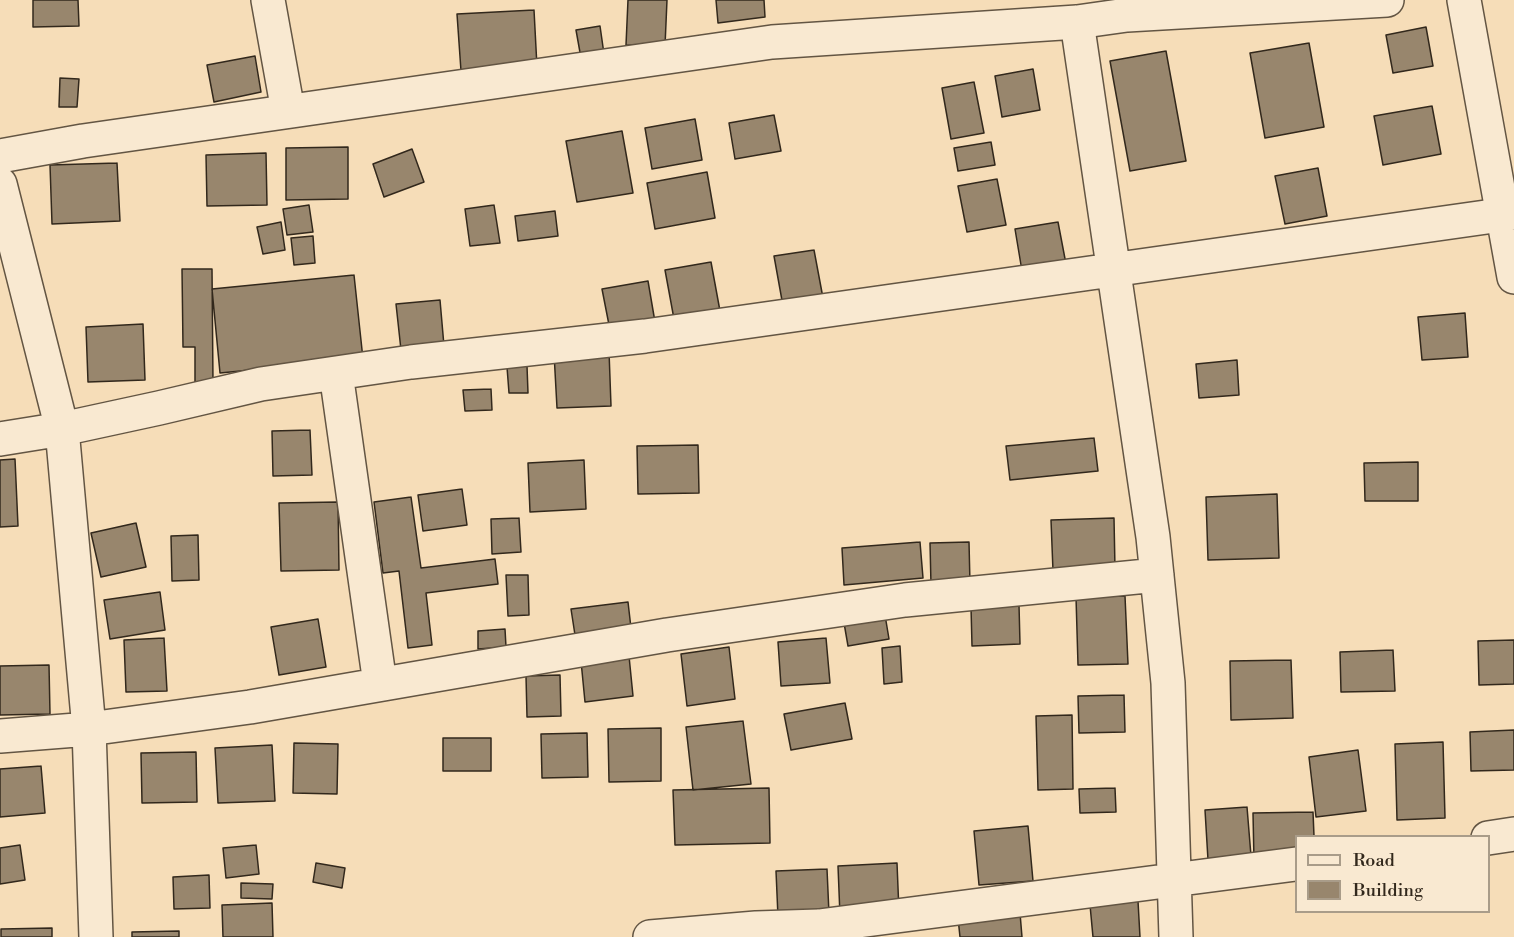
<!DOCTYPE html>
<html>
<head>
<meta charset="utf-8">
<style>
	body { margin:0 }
	#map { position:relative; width:1514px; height:937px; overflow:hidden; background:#f6ddb8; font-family:"Libre Bodoni",serif }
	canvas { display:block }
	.legend { position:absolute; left:1295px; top:835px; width:195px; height:78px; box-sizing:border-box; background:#f9e9d1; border:2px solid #a99c89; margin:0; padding:8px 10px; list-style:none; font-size:18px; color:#32281c }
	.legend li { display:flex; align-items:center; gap:12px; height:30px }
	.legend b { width:30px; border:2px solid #a99c89 }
</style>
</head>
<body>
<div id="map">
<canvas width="1514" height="937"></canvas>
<ul class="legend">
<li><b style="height:8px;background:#f9e9d1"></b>Road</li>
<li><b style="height:16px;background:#98866d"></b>Building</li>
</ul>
</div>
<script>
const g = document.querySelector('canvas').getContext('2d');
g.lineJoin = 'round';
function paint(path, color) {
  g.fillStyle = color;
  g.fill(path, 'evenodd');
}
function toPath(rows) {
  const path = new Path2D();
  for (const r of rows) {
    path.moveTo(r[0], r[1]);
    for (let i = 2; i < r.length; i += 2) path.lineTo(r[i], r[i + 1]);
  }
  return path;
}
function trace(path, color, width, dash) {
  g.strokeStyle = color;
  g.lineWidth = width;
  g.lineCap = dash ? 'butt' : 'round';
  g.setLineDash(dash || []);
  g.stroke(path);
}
const building = toPath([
	[33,0,78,0,79,26,33,27,33,0],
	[628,0,667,0,665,46,626,45,628,0],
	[716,0,764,0,765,17,718,23,716,0],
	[534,10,537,67,461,71,457,14,534,10],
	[600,26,604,54,581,58,576,30,600,26],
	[1426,27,1433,66,1393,73,1386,35,1426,27],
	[1309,43,1324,127,1265,138,1250,53,1309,43],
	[1166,51,1186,161,1130,171,1110,61,1166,51],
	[255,56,261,92,214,102,207,65,255,56],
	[1033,69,1040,110,1002,117,995,76,1033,69],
	[60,78,79,79,77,107,59,107,60,78],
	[974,82,984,133,951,139,942,88,974,82],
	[1432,106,1441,154,1383,165,1374,116,1432,106],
	[774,115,781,151,735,159,729,123,774,115],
	[695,119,702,160,652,169,645,128,695,119],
	[622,131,633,193,577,202,566,141,622,131],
	[991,142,995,165,958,171,954,148,991,142],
	[348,147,348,199,286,200,286,148,348,147],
	[412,149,424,182,384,197,373,164,412,149],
	[266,153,267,205,207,206,206,155,266,153],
	[117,163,120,221,52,224,50,165,117,163],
	[1318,168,1327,216,1285,224,1275,176,1318,168],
	[707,172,715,218,655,229,647,183,707,172],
	[997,179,1006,225,967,232,958,186,997,179],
	[309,205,313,232,287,235,283,209,309,205],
	[494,205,500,243,470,246,465,209,494,205],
	[555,211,558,236,518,241,515,216,555,211],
	[281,222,285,250,263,254,257,227,281,222],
	[1058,222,1066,264,1022,271,1015,229,1058,222],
	[313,236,315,263,294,265,291,238,313,236],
	[814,250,823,298,783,306,774,256,814,250],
	[711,262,720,311,674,319,665,270,711,262],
	[182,269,212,269,213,383,195,383,195,347,183,347,182,269],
	[354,275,363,359,220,373,212,289,354,275],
	[648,281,655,322,610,330,602,289,648,281],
	[440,300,444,346,401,350,396,304,440,300],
	[1465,313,1468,357,1422,360,1418,317,1465,313],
	[143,324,145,380,88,382,86,327,143,324],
	[609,351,611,406,557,408,554,353,609,351],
	[1237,360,1239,395,1199,398,1196,364,1237,360],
	[527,366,528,393,509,393,507,367,527,366],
	[491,389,492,410,465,411,463,390,491,389],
	[310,430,312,475,273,476,272,431,310,430],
	[1094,438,1098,471,1010,480,1006,446,1094,438],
	[698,445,699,493,638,494,637,446,698,445],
	[15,459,18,526,0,527,0,460,15,459],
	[584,460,586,509,530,512,528,463,584,460],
	[1418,462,1418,501,1365,501,1364,463,1418,462],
	[462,489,467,525,423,531,418,495,462,489],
	[1277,494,1279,558,1208,560,1206,497,1277,494],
	[411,497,421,568,495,559,498,584,426,593,432,645,408,648,399,571,383,573,374,502,411,497],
	[338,502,339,570,281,571,279,503,338,502],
	[519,518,521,552,492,554,491,519,519,518],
	[1114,518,1115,569,1053,571,1051,520,1114,518],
	[136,523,146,567,101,577,91,533,136,523],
	[198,535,199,580,172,581,171,536,198,535],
	[920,542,923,578,844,585,842,548,920,542],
	[969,542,970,584,931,585,930,543,969,542],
	[506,575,528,575,529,615,508,616,506,575],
	[160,592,165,630,110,639,104,600,160,592],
	[1125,596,1128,664,1078,665,1076,597,1125,596],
	[628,602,631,628,575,635,571,609,628,602],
	[1019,605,1020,644,972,646,971,607,1019,605],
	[884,609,889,639,848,646,843,617,884,609],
	[318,619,326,667,279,675,271,627,318,619],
	[505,629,506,647,478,649,478,631,505,629],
	[164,638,167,691,126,692,124,640,164,638],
	[826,638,830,683,781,686,778,642,826,638],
	[1514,640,1514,684,1479,685,1478,641,1514,640],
	[900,646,902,682,884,684,882,648,900,646],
	[729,647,735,699,687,706,681,654,729,647],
	[1393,650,1395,691,1341,692,1340,652,1393,650],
	[629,656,633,696,585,702,581,661,629,656],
	[1291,660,1293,718,1231,720,1230,661,1291,660],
	[49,665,50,714,0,715,0,666,49,665],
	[560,675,561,716,527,717,526,676,560,675],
	[1124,695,1125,732,1079,733,1078,696,1124,695],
	[845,703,852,739,791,750,784,714,845,703],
	[1072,715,1073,789,1038,790,1036,716,1072,715],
	[743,721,751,784,693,790,686,727,743,721],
	[661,728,661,781,609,782,608,729,661,728],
	[1514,730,1514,770,1471,771,1470,732,1514,730],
	[587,733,588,777,542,778,541,734,587,733],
	[443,738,491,738,491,771,443,771,443,738],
	[1443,742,1445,818,1397,820,1395,744,1443,742],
	[294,743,338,744,337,794,293,793,294,743],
	[272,745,275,801,218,803,215,748,272,745],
	[1358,750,1366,811,1316,817,1309,757,1358,750],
	[196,752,197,802,142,803,141,753,196,752],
	[41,766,45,813,0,817,0,769,41,766],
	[769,788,770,843,675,845,673,790,769,788],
	[1115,788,1116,812,1080,813,1079,789,1115,788],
	[1247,807,1251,856,1208,860,1205,810,1247,807],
	[1313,812,1314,836,1296,836,1296,860,1254,861,1253,813,1313,812],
	[1028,826,1033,881,979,885,974,831,1028,826],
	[20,845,25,880,0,884,0,848,20,845],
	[256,845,259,874,226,878,223,848,256,845],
	[316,863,345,868,342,888,313,882,316,863],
	[897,863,899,912,840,916,838,866,897,863],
	[827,869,829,914,778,917,776,871,827,869],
	[209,875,210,908,174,909,173,877,209,875],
	[241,883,273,884,272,899,241,898,241,883],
	[1138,901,1140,937,1093,937,1090,905,1138,901],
	[272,903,273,937,223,937,222,905,272,903],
	[1020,913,1022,937,960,937,958,918,1020,913],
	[52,928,52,937,1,937,1,929,52,928],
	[179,931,179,937,132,937,132,932,179,931]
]);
paint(building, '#98866d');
trace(building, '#32281c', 1.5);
const minor = toPath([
	[268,0,288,111],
	[1464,0,1514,277],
	[1077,22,1153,537,1168,683,1176,937],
	[0,156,83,141,772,42,1077,22,1127,15,1387,0],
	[0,184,62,429,89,729,96,937],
	[336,373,380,684],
	[0,439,62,429,159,408,261,384,411,362,645,336,1514,213],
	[0,736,89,729,250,707,667,635,905,600,1157,575],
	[1488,838,1514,834],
	[650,937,756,928,819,926,1296,864]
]);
trace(minor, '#635543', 36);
trace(minor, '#f9e9d1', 33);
</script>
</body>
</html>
